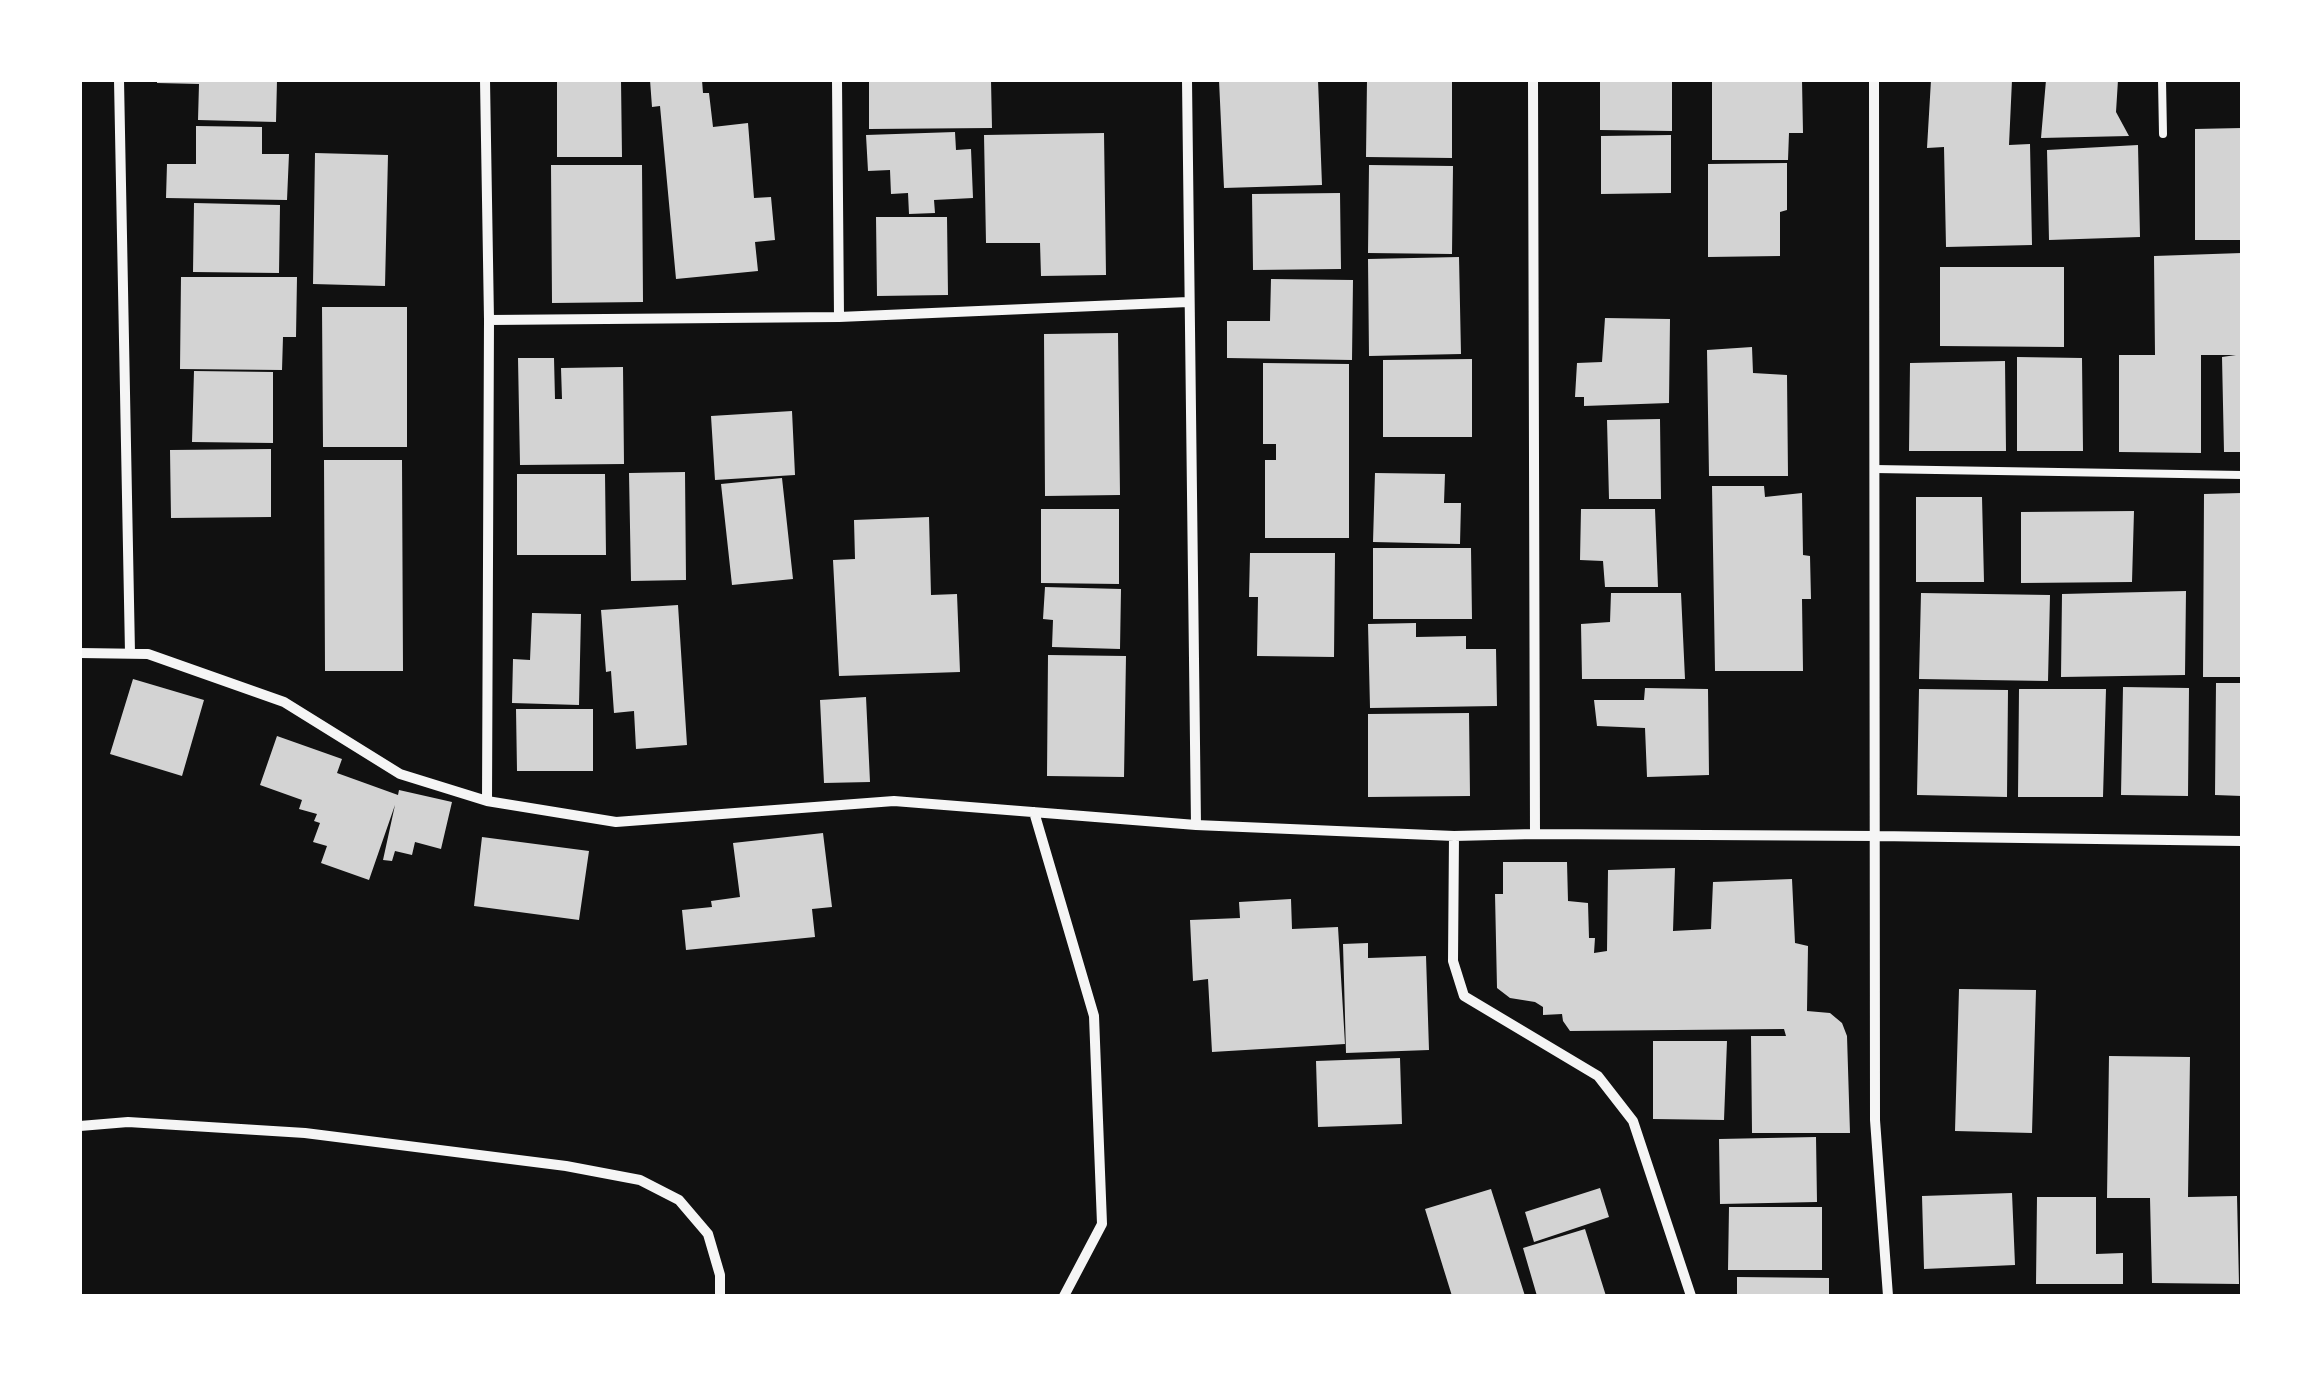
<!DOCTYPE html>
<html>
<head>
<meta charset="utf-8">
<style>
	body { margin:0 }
	#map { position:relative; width:2322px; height:1376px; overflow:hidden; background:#111; font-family:"Source Sans 3",sans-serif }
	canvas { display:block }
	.frame { position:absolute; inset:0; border:82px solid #fff; pointer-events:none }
</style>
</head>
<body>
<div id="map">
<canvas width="2322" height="1376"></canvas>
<div class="frame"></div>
</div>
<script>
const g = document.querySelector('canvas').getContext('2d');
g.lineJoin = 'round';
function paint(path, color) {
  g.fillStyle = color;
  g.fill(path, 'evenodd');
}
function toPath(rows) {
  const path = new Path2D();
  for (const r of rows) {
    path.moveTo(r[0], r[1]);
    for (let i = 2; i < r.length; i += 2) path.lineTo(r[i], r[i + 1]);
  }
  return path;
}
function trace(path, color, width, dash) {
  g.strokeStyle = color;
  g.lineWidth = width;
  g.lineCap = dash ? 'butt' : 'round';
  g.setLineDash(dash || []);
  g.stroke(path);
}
paint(toPath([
	[157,80,277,80,276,122,198,120,199,84,157,83],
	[557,80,621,80,622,157,557,157],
	[650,80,702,80,703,93,709,93,713,127,748,123,754,198,771,197,775,240,755,242,758,271,676,279,660,106,652,107],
	[869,80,991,80,992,128,869,129],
	[1219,80,1318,80,1322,185,1224,188],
	[1367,80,1452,80,1452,158,1366,157],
	[1600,80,1672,80,1672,131,1600,130],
	[1712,80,1802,80,1803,133,1789,133,1788,160,1712,160],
	[1931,80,2012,80,2009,145,2030,144,2032,245,1946,247,1944,147,1927,148],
	[2046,80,2118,80,2116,112,2129,136,2041,138],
	[196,126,262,127,262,154,289,154,287,200,166,198,167,164,196,164],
	[2242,128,2242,240,2195,240,2195,129],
	[955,132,956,150,971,149,973,198,934,200,935,213,909,214,908,193,891,194,890,170,868,171,866,135],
	[1104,133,1106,275,1041,276,1040,243,986,243,984,135],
	[1671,135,1671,193,1601,194,1601,136],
	[2138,145,2140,237,2049,240,2047,150],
	[315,153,388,155,385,286,313,284],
	[1787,163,1787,210,1780,212,1780,256,1708,257,1708,164],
	[551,165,642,165,643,302,552,303],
	[1369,165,1453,166,1452,254,1368,253],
	[1340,193,1341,269,1253,270,1252,194],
	[194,203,280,205,279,273,193,272],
	[876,217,947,217,948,295,877,296],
	[2242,253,2242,452,2224,452,2222,357,2236,355,2201,355,2201,453,2119,452,2119,355,2155,355,2154,256],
	[1459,257,1461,354,1369,356,1368,259],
	[1940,267,2064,267,2064,347,1940,346],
	[181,277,297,277,296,337,283,337,282,370,180,369],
	[1271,279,1353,280,1352,360,1227,358,1227,321,1270,321],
	[322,307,407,307,407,447,323,447],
	[1605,318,1670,319,1669,403,1584,406,1584,397,1575,397,1577,363,1602,362],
	[1118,333,1120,495,1045,496,1044,334],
	[1752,347,1753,373,1787,375,1788,476,1709,476,1707,350],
	[2017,357,2082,358,2083,451,2017,451],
	[518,358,554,358,555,399,562,399,561,368,623,367,624,464,520,465],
	[1472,359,1472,437,1383,437,1383,360],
	[2005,361,2006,451,1909,451,1910,363],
	[1263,363,1349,364,1349,538,1265,538,1265,460,1276,460,1276,444,1263,444],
	[194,371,273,372,273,443,192,442],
	[792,411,795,475,715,480,711,416],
	[1660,419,1661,499,1609,499,1607,420],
	[271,449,271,517,171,518,170,450],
	[324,460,402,460,403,671,325,671],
	[685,472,686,580,631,581,629,473],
	[1375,473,1445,474,1444,503,1461,503,1460,544,1373,542],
	[517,474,605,474,606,555,517,555],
	[782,478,793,579,732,585,721,484],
	[1712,486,1764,486,1765,497,1802,493,1803,555,1810,556,1811,599,1802,599,1803,671,1715,671],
	[2242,493,2242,677,2203,677,2204,494],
	[1916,497,1982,497,1984,582,1916,582],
	[1041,509,1119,509,1119,584,1041,583],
	[1581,509,1655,509,1658,587,1605,587,1603,561,1580,560],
	[2134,511,2132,582,2021,583,2021,512],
	[929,517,931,595,957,594,960,672,839,676,833,560,855,559,854,520],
	[1373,548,1471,548,1472,619,1373,619],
	[1250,553,1335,553,1334,657,1257,656,1258,597,1249,597],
	[1045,587,1121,589,1120,649,1052,647,1053,620,1043,619],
	[2186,591,2185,675,2061,677,2062,594],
	[1611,593,1681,593,1685,679,1582,679,1581,624,1610,622],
	[1921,593,2050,595,2048,681,1919,679],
	[678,605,687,745,636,749,634,711,614,713,611,671,606,672,601,610],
	[532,613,581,614,579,705,512,703,513,659,530,660],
	[1416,623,1416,637,1466,636,1466,649,1496,649,1497,706,1370,708,1368,624],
	[1048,655,1126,656,1124,777,1047,776],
	[133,679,204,700,182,776,110,754],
	[2216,683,2242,683,2242,796,2215,795],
	[2123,687,2189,688,2188,796,2121,795],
	[1645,688,1708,689,1709,775,1647,777,1645,728,1597,726,1594,700,1644,700],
	[1919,689,2008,690,2007,797,1917,795],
	[2019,689,2106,689,2103,797,2018,797],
	[866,697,870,782,824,783,820,700],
	[516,709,593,709,593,771,517,771],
	[1469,713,1470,796,1368,797,1368,714],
	[277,736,342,759,337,773,398,795,399,790,452,802,441,849,415,842,412,855,395,851,392,861,383,860,395,805,369,880,321,863,327,846,313,842,320,823,314,821,317,814,299,809,302,800,260,785],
	[823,833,832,907,812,909,815,937,686,950,682,910,712,907,711,901,740,897,733,843],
	[482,837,589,851,579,920,474,906],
	[1503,862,1567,862,1568,901,1588,903,1589,938,1595,938,1594,953,1607,951,1608,870,1675,868,1673,931,1711,929,1713,882,1792,879,1795,943,1808,946,1807,1011,1830,1013,1842,1023,1847,1036,1850,1133,1752,1133,1751,1036,1786,1036,1784,1029,1570,1031,1563,1021,1562,1014,1543,1015,1543,1007,1535,1002,1510,998,1497,988,1495,894,1503,894],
	[1291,899,1292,929,1338,927,1345,1044,1212,1052,1208,979,1193,981,1190,920,1240,918,1239,902],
	[1368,943,1368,958,1426,956,1429,1050,1346,1053,1343,944],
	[1959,989,2036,990,2032,1133,1955,1131],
	[1653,1041,1727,1041,1724,1120,1653,1119],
	[2109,1056,2190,1057,2188,1197,2237,1196,2239,1284,2152,1283,2150,1198,2107,1198],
	[1400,1058,1402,1124,1318,1127,1316,1061],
	[1816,1137,1817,1202,1720,1204,1719,1139],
	[1600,1188,1609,1217,1534,1242,1525,1212],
	[1491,1189,1525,1296,1452,1296,1425,1209],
	[2012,1193,2015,1265,1924,1269,1922,1196],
	[2037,1197,2096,1197,2096,1254,2123,1253,2123,1284,2036,1284],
	[1729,1207,1822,1207,1822,1270,1728,1270],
	[1585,1229,1606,1296,1537,1296,1523,1248],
	[1737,1277,1829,1278,1829,1296,1737,1296]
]), '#d3d3d3');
trace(toPath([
	[2162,80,2163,134],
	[1875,469,2242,475]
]), '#f5f5f5', 8);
trace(toPath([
	[119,80,130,653],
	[485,80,489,320,487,801],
	[837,80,839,317],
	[1187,80,1196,825],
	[1533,80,1535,834],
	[1874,80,1875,1120,1888,1296],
	[489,320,839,317,1188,302],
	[80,653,148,654,284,702,400,774,487,801,616,822,894,801,1196,825,1454,836,1535,834,1876,836,2242,841],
	[1034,812,1094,1016,1102,1224,1064,1296],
	[1454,836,1453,961,1464,996,1598,1076,1633,1121,1691,1296],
	[80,1126,128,1122,305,1133,566,1166,640,1180,679,1200,708,1234,720,1275,720,1296]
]), '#f5f5f5', 10);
</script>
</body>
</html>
